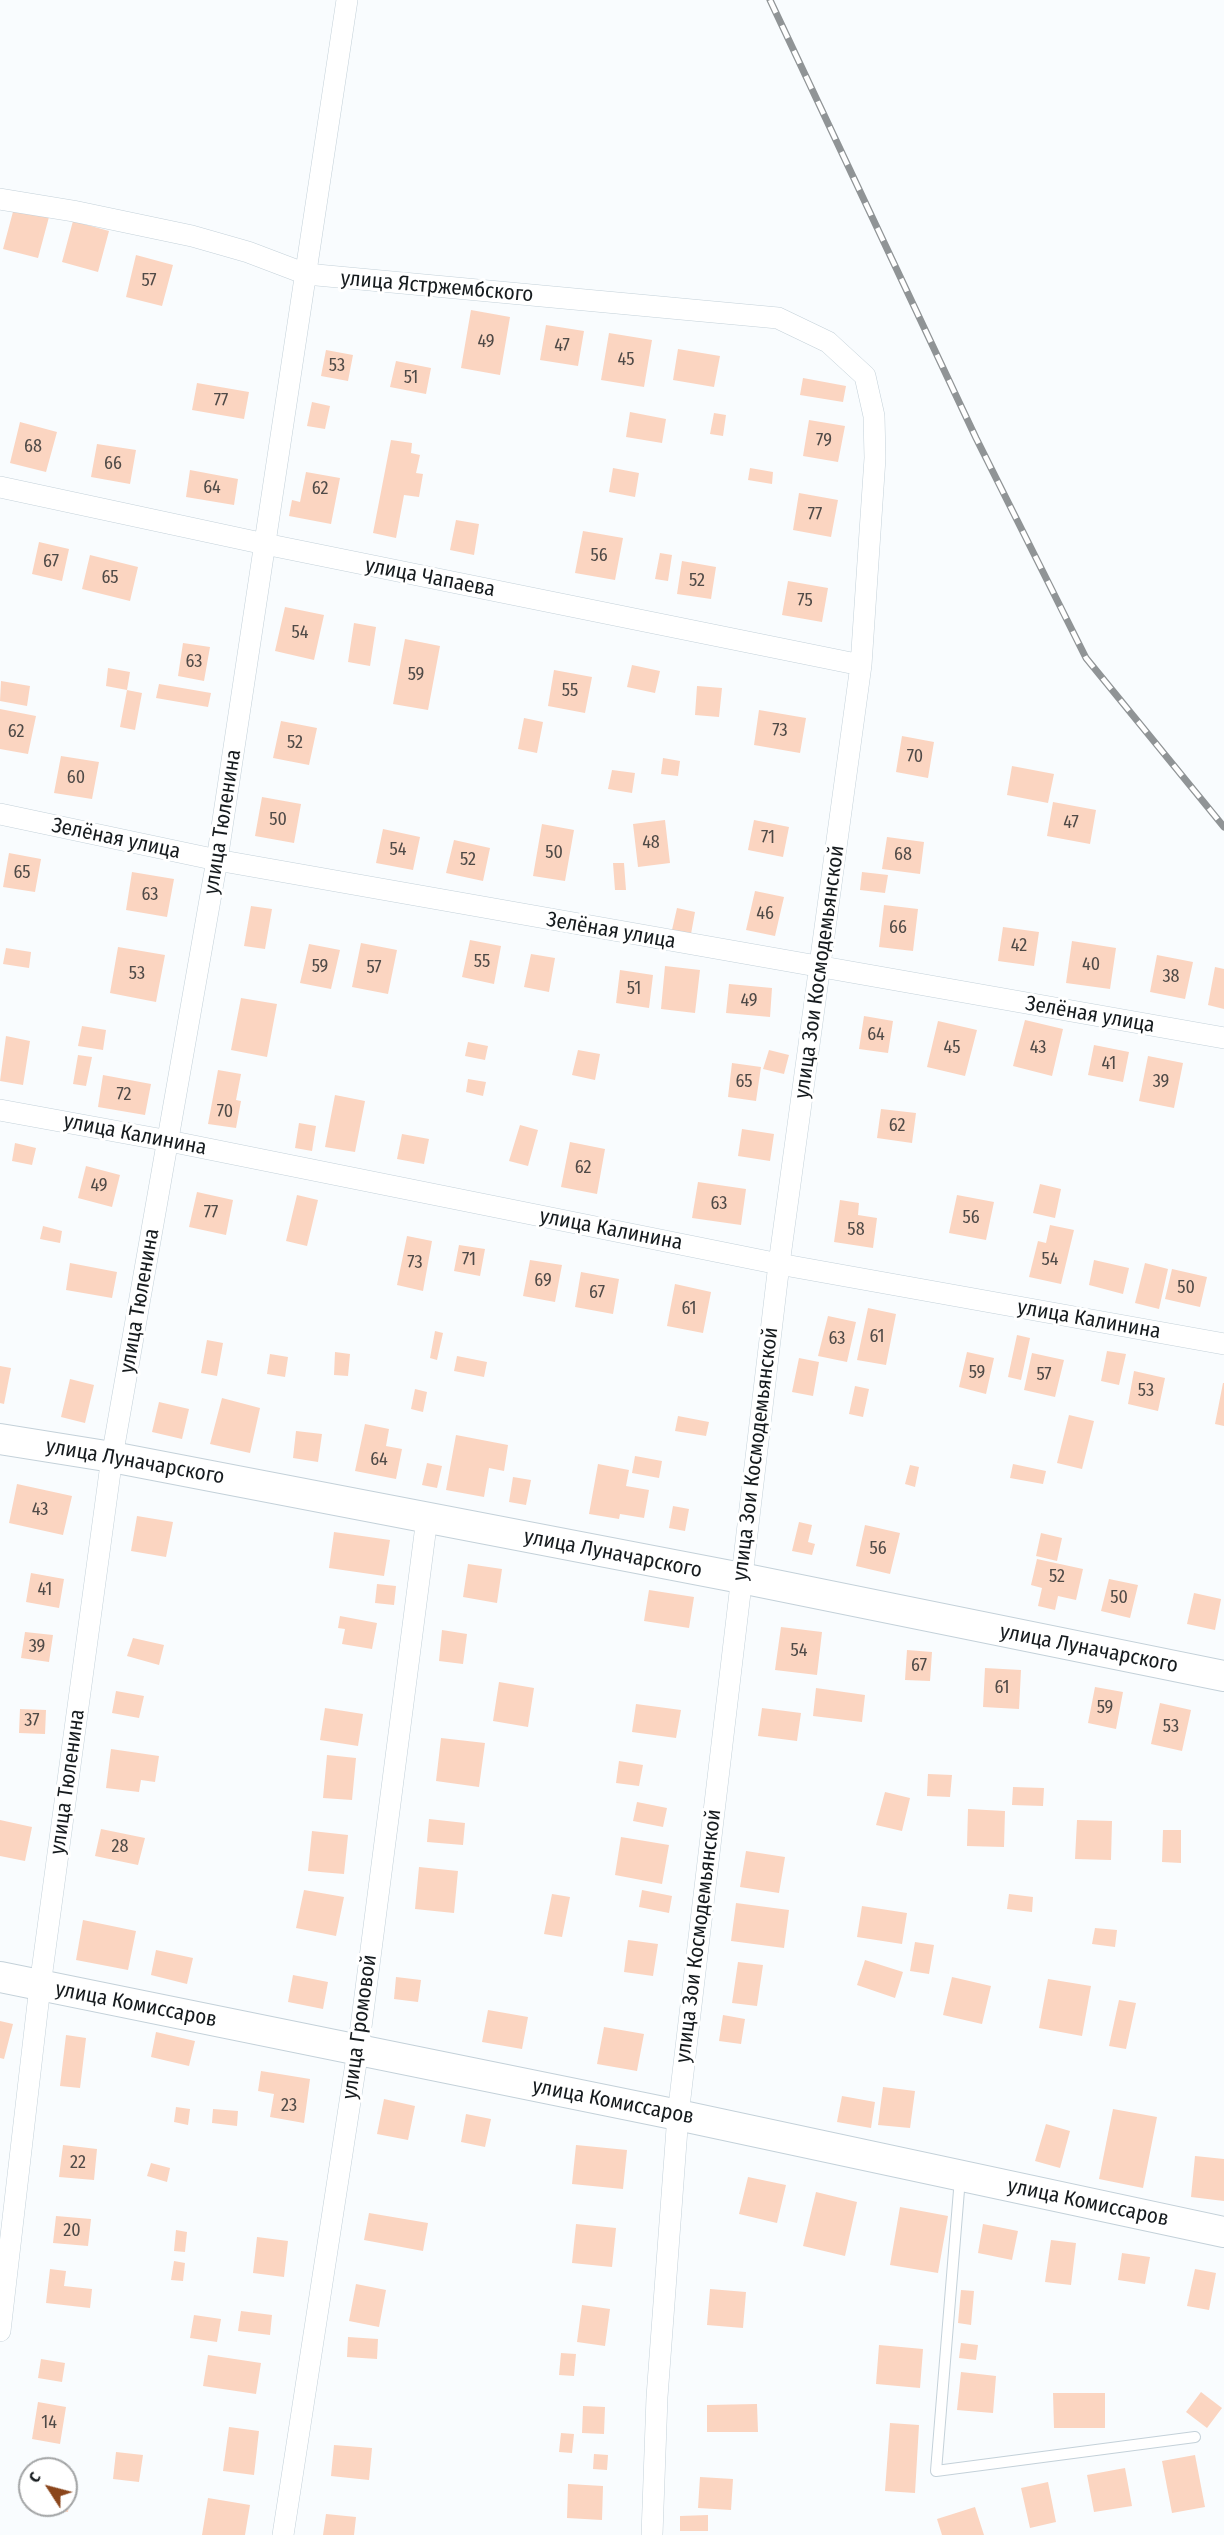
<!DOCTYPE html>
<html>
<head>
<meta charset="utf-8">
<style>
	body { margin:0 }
	#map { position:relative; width:1224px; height:2535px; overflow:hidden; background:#f9fcfe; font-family:"Fira Sans Condensed",sans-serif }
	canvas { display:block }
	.north { position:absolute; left:18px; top:2457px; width:60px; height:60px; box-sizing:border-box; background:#fff; border:2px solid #a2a4a5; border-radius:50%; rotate:306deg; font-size:16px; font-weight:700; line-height:24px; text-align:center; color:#161b1e }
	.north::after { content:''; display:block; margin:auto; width:21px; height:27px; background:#8b461c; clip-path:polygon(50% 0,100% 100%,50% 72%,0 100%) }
</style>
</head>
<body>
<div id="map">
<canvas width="1224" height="2535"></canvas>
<div class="north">С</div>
</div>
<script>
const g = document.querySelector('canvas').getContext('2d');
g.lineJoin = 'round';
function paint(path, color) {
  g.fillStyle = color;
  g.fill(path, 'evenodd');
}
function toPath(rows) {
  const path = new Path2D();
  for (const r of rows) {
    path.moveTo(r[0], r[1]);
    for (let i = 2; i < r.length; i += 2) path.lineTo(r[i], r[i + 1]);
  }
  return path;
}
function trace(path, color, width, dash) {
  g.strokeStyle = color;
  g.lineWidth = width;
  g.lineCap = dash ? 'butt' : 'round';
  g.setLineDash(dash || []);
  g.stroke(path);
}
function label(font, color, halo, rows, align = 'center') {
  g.font = font + ' "Fira Sans Condensed",sans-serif';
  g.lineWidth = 6;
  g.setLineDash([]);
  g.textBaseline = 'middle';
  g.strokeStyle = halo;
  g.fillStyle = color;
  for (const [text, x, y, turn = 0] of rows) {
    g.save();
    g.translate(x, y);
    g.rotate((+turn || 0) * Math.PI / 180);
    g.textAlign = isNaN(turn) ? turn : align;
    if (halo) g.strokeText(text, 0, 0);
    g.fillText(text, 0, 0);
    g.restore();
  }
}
paint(toPath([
	[14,208,49,217,38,258,3,249],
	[73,221,109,231,98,272,62,262],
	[136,255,173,265,162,306,126,297],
	[471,310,510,317,500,375,461,368],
	[546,325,584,331,578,366,540,360],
	[609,333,652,340,644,387,601,380],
	[678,349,720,356,714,387,673,380],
	[326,350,353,355,348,381,321,376],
	[396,361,431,368,426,394,390,387],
	[803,378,846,386,843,402,800,395],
	[197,383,249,392,244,419,192,410],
	[312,402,330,406,325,429,307,426],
	[630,412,666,419,662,443,626,437],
	[714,413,726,415,723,436,710,434],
	[809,420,845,426,838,462,803,456],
	[20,422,57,432,46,472,10,463],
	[391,440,412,443,411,453,420,455,416,473,423,474,419,497,404,495,396,538,373,533],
	[97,444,136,450,130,484,91,477],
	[613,468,639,473,635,497,609,492],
	[750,468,773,472,772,484,748,480],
	[190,470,238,479,234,505,186,497],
	[306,472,340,478,331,524,289,516,292,500,300,502],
	[799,493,838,500,831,537,793,530],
	[456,520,479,524,474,555,450,550],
	[583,531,623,538,615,580,575,573],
	[39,542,69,549,62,581,32,574],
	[660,553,672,555,668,581,655,579],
	[90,555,138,567,130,601,82,589],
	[682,561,716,567,711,599,677,594],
	[788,581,828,588,822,622,782,615],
	[285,607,324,615,314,660,275,651],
	[354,623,376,627,370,666,348,662],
	[405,639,440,646,428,710,393,704],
	[183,643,210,647,204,681,178,676],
	[632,665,660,671,655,693,627,687],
	[108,668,130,672,127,690,142,693,135,730,120,727,127,690,106,686],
	[554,670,592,677,585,713,548,706],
	[1,681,30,686,27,706,0,701],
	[159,684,211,693,208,707,156,698],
	[697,686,722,688,719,717,695,715],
	[0,709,36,716,28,754,0,749],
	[759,710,806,718,800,753,754,745],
	[524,718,543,722,537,753,518,749],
	[281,721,317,728,309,765,273,758],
	[902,736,934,742,928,778,896,772],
	[61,756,99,762,92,799,54,793],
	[663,758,680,761,678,776,661,774],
	[1012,766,1054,774,1048,803,1007,795],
	[612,770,635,773,632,793,608,789],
	[262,797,301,804,294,843,255,836],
	[1053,802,1096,810,1090,844,1047,836],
	[665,820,670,863,638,867,633,824],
	[754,820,789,827,783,857,748,850],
	[542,824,574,830,565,881,533,876],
	[383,829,420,837,413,870,376,863],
	[887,837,924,842,920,874,882,869],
	[454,840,490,848,483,881,446,873],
	[9,853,41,859,35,892,3,887],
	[613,863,624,863,626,890,615,890],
	[132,872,174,879,167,917,126,910],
	[862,872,888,875,885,893,860,890],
	[755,891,784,897,775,936,746,930],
	[884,905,918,909,913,951,879,947],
	[251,906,272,909,265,949,244,946],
	[677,908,695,912,691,934,672,930],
	[1003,927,1039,932,1034,966,998,961],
	[470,940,501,946,494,984,462,977],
	[1072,941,1116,948,1110,989,1066,983],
	[361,943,397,950,388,994,352,987],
	[309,944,340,950,331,989,300,983],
	[118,947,165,955,156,1002,110,993],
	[6,948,31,952,29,968,3,964],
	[531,954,555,958,549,992,524,987],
	[1157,955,1193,962,1185,999,1150,992],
	[665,966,700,970,695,1013,661,1009],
	[1215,967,1224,969,1224,1009,1208,1005],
	[620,970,653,975,649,1008,616,1003],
	[729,984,772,988,770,1017,726,1013],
	[241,998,277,1004,267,1057,231,1050],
	[864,1016,893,1021,888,1053,859,1049],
	[1025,1020,1063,1029,1052,1076,1013,1066],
	[938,1021,977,1030,965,1076,927,1067],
	[82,1026,106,1030,103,1050,78,1046],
	[6,1036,30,1041,23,1085,0,1081],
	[468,1042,488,1046,485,1060,465,1056],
	[1094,1045,1129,1052,1123,1082,1088,1075],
	[578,1050,600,1054,595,1080,572,1075],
	[769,1050,789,1055,784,1074,763,1069],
	[78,1055,92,1057,86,1086,73,1084],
	[1148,1056,1183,1063,1174,1108,1139,1101],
	[732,1063,761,1067,756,1101,728,1097],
	[218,1070,241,1074,236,1100,241,1101,236,1128,208,1124],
	[103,1075,151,1084,145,1115,98,1107],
	[468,1079,486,1082,483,1096,466,1092],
	[335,1095,365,1101,355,1152,325,1147],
	[881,1109,916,1113,912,1143,877,1138],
	[299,1123,316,1126,312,1151,295,1148],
	[520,1125,538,1130,528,1166,509,1161],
	[742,1129,774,1134,770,1161,738,1156],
	[402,1134,429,1139,424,1164,397,1159],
	[570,1142,605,1149,597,1194,561,1187],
	[15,1143,36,1148,32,1165,12,1161],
	[86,1166,120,1175,112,1207,78,1198],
	[698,1182,746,1189,741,1225,692,1218],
	[1040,1184,1061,1189,1055,1218,1033,1213],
	[197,1192,233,1200,226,1235,189,1227],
	[297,1195,318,1200,307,1246,286,1241],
	[957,1195,994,1202,986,1240,949,1233],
	[840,1200,859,1203,858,1215,877,1218,873,1248,834,1242],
	[1050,1225,1074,1230,1061,1284,1029,1277,1038,1241,1046,1243],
	[43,1226,62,1231,60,1243,40,1239],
	[407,1236,432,1241,423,1291,397,1285],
	[459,1245,485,1249,480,1276,454,1271],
	[530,1260,562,1265,555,1302,523,1296],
	[1094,1260,1129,1268,1123,1294,1089,1285],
	[70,1263,117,1272,112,1298,66,1290],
	[1145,1263,1168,1269,1159,1309,1135,1303],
	[1172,1269,1207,1277,1200,1307,1165,1299],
	[581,1272,619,1279,613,1314,575,1307],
	[675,1284,711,1292,703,1333,667,1326],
	[868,1308,896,1314,886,1365,857,1360],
	[828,1316,856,1322,847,1362,818,1356],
	[435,1331,443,1333,437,1360,430,1358],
	[1017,1335,1030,1338,1021,1380,1008,1377],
	[207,1340,223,1343,217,1376,201,1373],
	[1107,1351,1126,1354,1119,1385,1101,1381],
	[335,1352,350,1354,348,1376,334,1375],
	[967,1352,994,1358,986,1394,959,1387],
	[1032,1353,1064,1360,1055,1397,1024,1390],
	[270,1354,288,1357,285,1377,267,1374],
	[457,1356,487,1362,484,1377,454,1371],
	[799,1358,819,1362,813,1396,792,1392],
	[0,1366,11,1368,4,1404,0,1403],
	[1134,1371,1165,1378,1158,1411,1128,1404],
	[70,1379,94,1385,85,1423,61,1417],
	[1223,1383,1224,1383,1224,1426,1215,1424],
	[855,1386,869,1389,863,1417,849,1414],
	[415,1389,427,1392,423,1412,411,1409],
	[222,1398,260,1408,250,1453,210,1444],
	[159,1402,189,1409,182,1439,152,1432],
	[1069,1415,1094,1421,1082,1469,1057,1463],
	[678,1416,709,1422,706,1436,675,1431],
	[365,1424,389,1429,386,1446,402,1449,396,1479,355,1471],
	[296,1431,322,1434,318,1462,293,1458],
	[456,1435,508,1445,504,1471,489,1468,484,1497,446,1490],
	[635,1456,662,1461,659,1478,632,1473],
	[427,1463,442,1466,437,1488,422,1485],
	[598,1464,629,1470,626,1486,649,1490,644,1518,620,1514,619,1519,589,1514],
	[1013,1464,1046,1471,1043,1484,1010,1478],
	[910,1465,919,1467,915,1487,905,1484],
	[513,1477,531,1480,526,1505,509,1502],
	[17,1484,72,1496,63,1535,9,1523],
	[673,1506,689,1509,685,1531,669,1528],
	[137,1516,173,1522,166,1557,131,1551],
	[799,1522,812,1525,808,1542,815,1544,812,1555,792,1551],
	[865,1525,900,1533,890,1574,856,1566],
	[334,1532,390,1540,384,1576,329,1568],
	[1041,1533,1062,1538,1057,1561,1036,1556],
	[1037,1559,1083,1569,1076,1600,1058,1596,1055,1610,1038,1606,1042,1588,1031,1585],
	[468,1564,502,1569,497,1603,463,1597],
	[31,1573,64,1579,59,1608,26,1602],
	[1109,1579,1138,1585,1130,1618,1101,1611],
	[377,1584,396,1586,394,1605,375,1603],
	[649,1590,694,1597,689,1628,644,1621],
	[1194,1593,1221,1599,1215,1630,1187,1624],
	[340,1616,377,1623,372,1649,342,1644,345,1629,338,1628],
	[781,1627,822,1632,817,1675,775,1670],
	[442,1630,467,1634,463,1664,439,1661],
	[25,1632,53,1635,49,1662,21,1658],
	[133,1638,164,1645,159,1665,127,1656],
	[907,1650,932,1652,930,1681,905,1680],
	[985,1668,1021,1670,1019,1709,983,1707],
	[499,1682,534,1688,528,1727,493,1721],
	[1095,1687,1123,1692,1116,1729,1088,1723],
	[816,1688,865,1695,862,1722,813,1716],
	[116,1691,144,1696,139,1718,112,1713],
	[1160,1703,1191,1710,1182,1751,1151,1744],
	[636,1704,681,1710,676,1738,632,1732],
	[325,1708,363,1714,358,1746,320,1740],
	[762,1708,801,1713,797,1741,758,1736],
	[20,1709,46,1710,45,1734,19,1733],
	[441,1738,485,1743,479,1787,436,1781],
	[111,1749,159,1756,155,1782,141,1780,139,1792,106,1788],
	[327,1755,356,1758,352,1800,323,1798],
	[619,1761,643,1765,639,1786,616,1783],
	[928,1774,952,1775,950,1797,927,1796],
	[1013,1787,1044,1788,1043,1806,1012,1805],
	[885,1792,910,1798,902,1831,876,1825],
	[637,1802,667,1808,663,1827,633,1821],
	[968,1809,1005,1811,1004,1847,967,1846],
	[429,1819,465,1823,463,1845,427,1842],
	[0,1820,32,1827,25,1861,0,1856],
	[1077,1820,1112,1821,1111,1860,1075,1859],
	[101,1829,145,1838,138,1865,95,1856],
	[1163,1830,1181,1830,1181,1863,1162,1862],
	[312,1831,348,1835,344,1874,308,1871],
	[621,1837,669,1845,662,1884,615,1875],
	[746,1851,785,1857,779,1893,740,1887],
	[419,1867,458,1871,454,1913,415,1909],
	[304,1890,344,1897,336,1936,296,1928],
	[642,1890,672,1896,669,1913,639,1907],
	[552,1894,570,1897,562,1937,544,1934],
	[1009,1894,1033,1897,1032,1912,1007,1909],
	[736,1903,789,1910,784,1948,731,1941],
	[862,1906,907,1913,902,1944,857,1937],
	[83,1920,136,1931,128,1970,76,1960],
	[1095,1928,1117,1930,1115,1947,1092,1944],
	[628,1940,658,1944,653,1976,624,1972],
	[915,1942,934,1945,929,1974,910,1971],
	[156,1950,193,1958,187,1984,151,1975],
	[865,1960,903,1972,895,1998,857,1985],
	[738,1962,763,1965,757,2006,732,2003],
	[293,1975,328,1982,323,2009,288,2002],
	[396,1977,421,1980,418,2002,394,1999],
	[952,1977,991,1986,982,2024,943,2015],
	[1048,1979,1091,1986,1082,2036,1039,2028],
	[1119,2000,1136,2003,1126,2049,1109,2046],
	[488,2010,528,2017,522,2049,482,2042],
	[723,2015,745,2019,741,2044,719,2041],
	[0,2021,13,2024,4,2059,0,2058],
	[604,2027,644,2034,637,2071,597,2064],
	[156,2032,195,2041,189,2066,151,2057],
	[66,2035,86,2038,80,2088,60,2086],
	[261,2071,310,2079,304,2123,270,2117,274,2094,258,2091],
	[883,2087,915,2091,910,2128,878,2125],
	[842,2096,875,2102,871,2128,837,2122],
	[384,2099,415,2106,408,2140,377,2134],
	[176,2107,190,2109,188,2125,174,2122],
	[213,2109,238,2111,237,2126,212,2123],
	[1113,2109,1157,2117,1143,2188,1099,2179],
	[466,2114,491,2119,485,2147,461,2142],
	[1046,2124,1070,2131,1060,2168,1035,2161],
	[63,2145,97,2149,94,2180,59,2177],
	[576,2145,627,2150,623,2189,572,2184],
	[1195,2156,1224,2159,1224,2201,1191,2197],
	[151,2163,170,2168,167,2182,147,2176],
	[748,2177,786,2185,777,2223,739,2214],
	[816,2192,857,2202,845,2256,803,2246],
	[900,2207,948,2216,938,2273,890,2265],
	[369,2213,428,2223,423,2251,364,2240],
	[56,2216,91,2219,88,2246,53,2243],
	[576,2224,616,2228,612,2267,572,2263],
	[983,2224,1018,2231,1012,2260,978,2253],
	[176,2230,187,2232,185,2252,174,2251],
	[257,2237,288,2241,284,2277,253,2273],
	[1051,2240,1076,2243,1071,2285,1045,2282],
	[1122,2253,1150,2257,1145,2284,1118,2280],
	[174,2261,185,2263,183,2281,171,2280],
	[50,2269,66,2271,64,2286,92,2289,90,2308,46,2303],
	[1195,2269,1216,2273,1209,2310,1187,2306],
	[356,2284,386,2290,379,2327,349,2321],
	[710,2289,746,2292,743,2328,707,2325],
	[961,2290,974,2291,971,2325,958,2323],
	[582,2305,610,2309,605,2346,577,2342],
	[241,2311,272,2315,270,2335,238,2331],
	[194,2315,221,2319,217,2342,190,2338],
	[348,2337,378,2339,377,2359,347,2357],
	[961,2343,978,2345,976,2360,959,2358],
	[879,2345,923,2349,920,2388,876,2384],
	[561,2353,576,2354,574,2376,559,2375],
	[208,2355,261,2363,256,2394,203,2386],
	[41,2359,65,2363,62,2382,38,2378],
	[961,2372,996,2376,993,2413,957,2410],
	[1201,2392,1222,2408,1207,2428,1186,2412],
	[1053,2393,1105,2393,1105,2428,1054,2428],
	[38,2402,66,2407,60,2444,32,2439],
	[757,2404,758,2432,707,2432,707,2405],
	[583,2406,605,2407,604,2434,582,2433],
	[890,2423,919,2425,915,2493,885,2491],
	[229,2427,259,2431,254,2475,223,2471],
	[561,2433,574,2434,572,2453,559,2452],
	[334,2445,372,2448,369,2480,331,2476],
	[116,2452,143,2455,139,2482,113,2479],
	[594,2454,608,2455,607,2470,593,2469],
	[1195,2455,1205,2507,1172,2513,1162,2461],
	[1125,2468,1132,2506,1094,2512,1087,2475],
	[66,2472,72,2472,68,2512,27,2508,28,2489,30,2505,66,2505],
	[700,2477,733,2479,731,2510,698,2508],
	[1048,2482,1056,2522,1030,2528,1021,2488],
	[568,2484,603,2486,602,2520,567,2518],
	[208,2498,250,2505,245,2535,202,2535],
	[975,2507,984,2535,942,2535,937,2519],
	[326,2514,356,2517,354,2535,323,2535],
	[708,2515,708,2531,680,2531,680,2516]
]), '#fbd5c1');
const service = toPath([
	[960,2178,936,2471,1195,2437]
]);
const minor = toPath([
	[0,199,73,211,192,236,248,252,306,274,778,318,828,342,865,376,874,416,875,458,861,665,779,1264,678,2115,657,2397,652,2535],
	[0,487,265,544,861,665],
	[0,814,217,860,1224,1038],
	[0,1110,169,1141,779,1264,1224,1344],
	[0,2331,40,1986,112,1457,217,860,347,0],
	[283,2535,358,2050,427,1518]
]);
const secondary = toPath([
	[0,1439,112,1457,741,1578,1224,1676],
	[0,1977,678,2115,1224,2232]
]);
trace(service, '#c4d1d9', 12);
trace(minor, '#c4d1d9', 22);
trace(secondary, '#c4d1d9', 32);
trace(service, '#fff', 10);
trace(minor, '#fff', 21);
trace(secondary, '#fff', 30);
const rail = toPath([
	[770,0,976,438,1086,658,1224,827]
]);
trace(rail, '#909496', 7);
trace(rail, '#fff', 4.5, [14]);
label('18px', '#4f4a47', null, [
	["57",149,281],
	["49",486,342],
	["47",562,346],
	["45",626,360],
	["53",337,366],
	["51",411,378],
	["77",221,401],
	["79",824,441],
	["68",33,447],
	["66",113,464],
	["64",212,488],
	["62",320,489],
	["77",815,515],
	["56",599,556],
	["67",51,562],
	["65",110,578],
	["52",697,581],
	["75",805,601],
	["54",300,633],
	["63",194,662],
	["59",416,675],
	["55",570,691],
	["73",780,731],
	["62",16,732],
	["52",295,743],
	["70",915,757],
	["60",76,778],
	["50",278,820],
	["47",1071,823],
	["71",768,838],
	["48",651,843],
	["54",398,850],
	["50",554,853],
	["68",903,855],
	["52",468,860],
	["65",22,873],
	["63",150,895],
	["46",765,914],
	["66",898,928],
	["42",1019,946],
	["55",482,962],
	["40",1091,965],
	["59",320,967],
	["57",374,968],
	["53",137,974],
	["38",1171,977],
	["51",634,989],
	["49",749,1001],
	["64",876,1035],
	["45",952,1048],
	["43",1038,1048],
	["41",1109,1064],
	["65",744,1082],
	["39",1161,1082],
	["72",124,1095],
	["70",225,1112],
	["62",897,1126],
	["62",583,1168],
	["49",99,1186],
	["63",719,1204],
	["77",211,1213],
	["56",971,1218],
	["58",856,1230],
	["71",469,1260],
	["54",1050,1260],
	["73",415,1263],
	["69",543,1281],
	["50",1186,1288],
	["67",597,1293],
	["61",689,1309],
	["61",877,1337],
	["63",837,1339],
	["59",977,1373],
	["57",1044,1375],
	["53",1146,1391],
	["64",379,1460],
	["43",40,1510],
	["56",878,1549],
	["52",1057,1577],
	["41",45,1590],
	["50",1119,1598],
	["39",37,1647],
	["54",799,1651],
	["67",919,1666],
	["61",1002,1688],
	["59",1105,1708],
	["37",32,1721],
	["53",1171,1727],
	["28",120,1847],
	["23",289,2106],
	["22",78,2163],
	["20",72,2231],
	["14",49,2423]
]);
label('21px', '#161b1e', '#fff', [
	["улица Ястржембского",437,287,5],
	["улица Чапаева",430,578,11],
	["улица Тюленина",223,822,-81],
	["Зелёная улица",116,839,12],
	["Зелёная улица",611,931,10],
	["улица Зои Космодемьянской",820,972,-82],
	["Зелёная улица",1090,1015,10],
	["улица Калинина",135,1135,11],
	["улица Калинина",611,1230,11],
	["улица Тюленина",140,1301,-80],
	["улица Калинина",1089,1320,10],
	["улица Зои Космодемьянской",756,1454,-83],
	["улица Луначарского",135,1462,10],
	["улица Луначарского",613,1554,11],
	["улица Луначарского",1089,1649,11],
	["улица Тюленина",68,1782,-82],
	["улица Зои Космодемьянской",699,1936,-83],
	["улица Комиссаров",136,2005,11],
	["улица Громовой",360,2027,-82],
	["улица Комиссаров",613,2102,11],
	["улица Комиссаров",1088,2203,12]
]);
</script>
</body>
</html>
